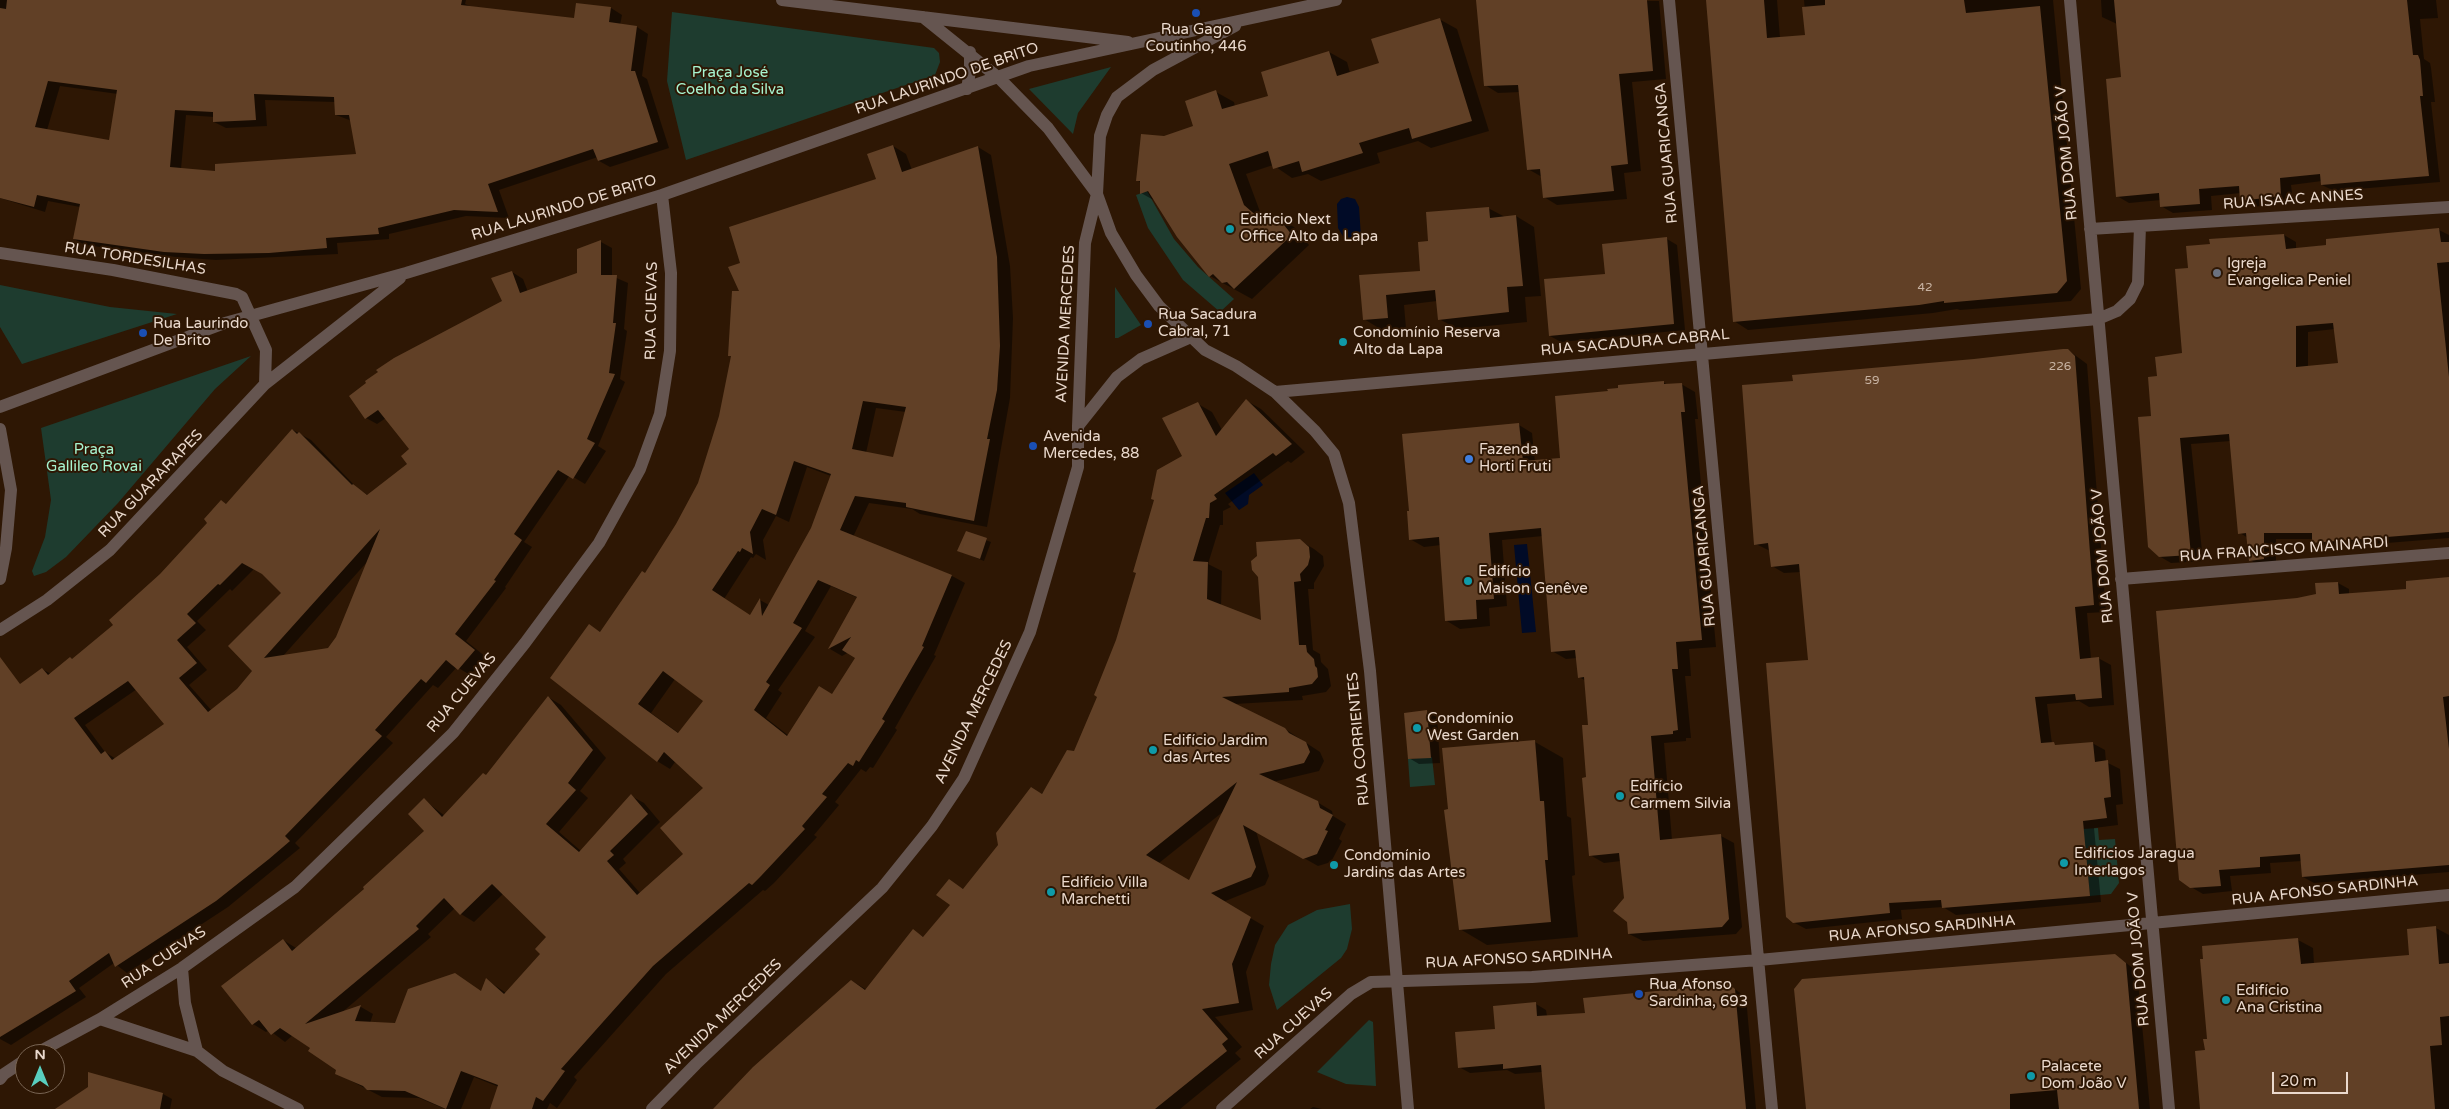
<!DOCTYPE html>
<html>
<head>
<meta charset="utf-8">
<style>
	body { margin:0 }
	#map { position:relative; width:2449px; height:1109px; overflow:hidden; background:#2e1704; font-family:"Varela Round",sans-serif }
	canvas { display:block }
	.north { position:absolute; left:15px; top:1044px; width:50px; height:50px; box-sizing:border-box; background:#2e1704; border:1px solid #796554; border-radius:50%; rotate:0deg; font-size:14px; font-weight:700; line-height:20px; text-align:center; color:#ead9cd }
	.north::after { content:''; display:block; margin:auto; width:18px; height:22px; background:#59cebe; clip-path:polygon(50% 0,100% 100%,50% 72%,0 100%) }
	.scale { position:absolute; left:2272px; top:1072px; width:76px; height:22px; box-sizing:border-box; border:2px solid #ead9cd; border-top:0; padding-left:6px; font-size:15px; line-height:18px; white-space:nowrap; color:#ead9cd; -webkit-text-stroke:4px #2e1704; paint-order:stroke }
</style>
</head>
<body>
<div id="map">
<canvas width="2449" height="1109"></canvas>
<div class="north">N</div>
<div class="scale">20 m</div>
</div>
<script>
const g = document.querySelector('canvas').getContext('2d');
g.lineJoin = 'round';
function paint(path, color) {
  g.fillStyle = color;
  g.fill(path, 'evenodd');
}
function toPath(rows) {
  const path = new Path2D();
  for (const r of rows) {
    path.moveTo(r[0], r[1]);
    for (let i = 2; i < r.length; i += 2) path.lineTo(r[i], r[i + 1]);
  }
  return path;
}
function trace(path, color, width, dash) {
  g.strokeStyle = color;
  g.lineWidth = width;
  g.lineCap = dash ? 'butt' : 'round';
  g.setLineDash(dash || []);
  g.stroke(path);
}
function label(font, color, halo, rows, align = 'center') {
  g.font = font + ' "Varela Round",sans-serif';
  g.lineWidth = 4;
  g.setLineDash([]);
  g.textBaseline = 'middle';
  g.strokeStyle = halo;
  g.fillStyle = color;
  for (const [text, x, y, turn = 0] of rows) {
    g.save();
    g.translate(x, y);
    g.rotate((+turn || 0) * Math.PI / 180);
    g.textAlign = isNaN(turn) ? turn : align;
    if (halo) g.strokeText(text, 0, 0);
    g.fillText(text, 0, 0);
    g.restore();
  }
}
paint(toPath([
	[672,12,934,48,939,53,940,62,935,75,686,160,667,81],
	[1111,67,1078,113,1073,134,1029,89],
	[1147,191,1174,239,1198,267,1234,299,1220,312,1183,280,1148,228,1136,195],
	[0,285,110,307,177,314,22,364,0,327],
	[1115,287,1141,325,1118,338,1115,338],
	[251,356,215,389,118,503,66,557,46,572,34,576,32,571,45,537,51,500,41,428],
	[1432,757,1435,785,1410,787,1408,759],
	[2098,828,2099,840,2115,839,2119,883,2111,894,2090,896,2083,829],
	[1350,904,1352,929,1347,949,1341,958,1277,1010,1269,985,1271,964,1275,945,1288,925,1317,910],
	[1369,1020,1373,1022,1376,1086,1346,1084,1317,1072]
]), '#1e3c2f');
paint(toPath([
	[1347,197,1355,199,1359,207,1361,237,1355,237,1352,240,1344,238,1338,228,1337,204,1341,199],
	[1254,473,1263,485,1249,495,1248,504,1239,510,1225,493],
	[1527,544,1536,632,1522,633,1514,545]
]), '#010b27');
paint(toPath([
	[0,0,466,0,465,4,472,7,575,19,611,8,622,15,620,25,637,27,648,34,642,76,647,79,669,148,610,167,599,161,598,157,499,190,509,218,466,216,389,234,389,239,337,243,338,254,216,260,176,257,85,245,74,239,80,207,48,201,45,212,0,198],
	[60,86,118,94,110,141,47,130],
	[265,100,335,102,336,115,352,121,357,156,216,173,181,169,186,115,214,117,214,122,226,128,267,126],
	[1477,0,1659,1,1666,79,1632,82,1641,171,1624,173,1627,199,1557,205,1544,197,1542,177,1528,169,1520,92,1498,93,1485,85],
	[1707,0,1777,0,1780,38,1807,36,1804,0,2053,0,2081,289,2071,301,1960,310,1957,309,1933,313,1748,330,1734,321],
	[2101,0,2436,0,2438,18,2420,19,2424,59,2430,63,2431,68,2435,102,2431,102,2440,182,2334,191,2322,185,2322,181,2291,185,2293,202,2253,207,2242,201,2241,193,2211,196,2212,210,2173,213,2161,206,2161,200,2129,203,2117,196,2122,79,2117,24,2102,17],
	[1439,19,1457,29,1489,131,1431,148,1418,141,1377,153,1380,163,1321,181,1308,174,1292,178,1273,165,1246,174,1262,217,1269,223,1276,217,1294,227,1309,245,1252,299,1210,276,1157,202,1141,193,1141,183,1137,180,1164,138,1195,127,1216,92,1234,102,1235,107,1270,97,1329,52,1347,62,1350,73,1380,64],
	[893,146,906,154,912,170,978,147,991,155,1010,266,1013,318,1010,398,987,527,920,514,912,509,869,503,853,537,952,576,965,583,934,655,936,656,895,728,897,730,873,768,870,767,866,772,861,769,835,802,839,805,814,835,817,837,774,883,765,891,763,890,666,974,574,1077,577,1080,557,1108,550,1103,547,1109,491,1109,499,1087,474,1077,461,1109,445,1109,419,1098,382,1097,336,1073,337,1070,312,1047,293,1035,285,1042,269,1030,266,1032,253,1024,283,940,296,948,366,889,425,831,424,800,445,816,486,776,548,697,561,705,606,758,580,791,588,798,559,832,581,851,631,796,644,803,660,822,623,859,626,863,619,869,640,893,685,854,704,788,675,762,670,769,657,761,589,625,602,633,645,574,677,525,699,483,720,416,733,357,729,355,741,293,742,264,877,180],
	[876,408,906,412,894,458,866,453],
	[807,467,831,476,812,529,769,605,760,600,750,616,724,599,751,557,753,558,756,554,766,560,763,540,776,516,789,522],
	[831,586,858,598,830,649,842,656,849,652,857,657,833,695,789,736,766,718,782,693,778,690,815,637,805,631],
	[675,679,705,700,680,734,651,713],
	[504,893,548,937,542,954,506,993,487,980,482,992,395,1025,370,1023,373,1014,361,1007,340,1014,431,937,428,934,455,908,461,914,474,922],
	[1488,208,1505,217,1516,216,1534,227,1541,296,1525,297,1527,322,1458,329,1439,319,1437,301,1404,305,1406,328,1382,330,1364,319,1361,276,1422,272,1430,242],
	[2439,230,2449,235,2449,538,2325,548,2313,542,2313,539,2276,539,2276,566,2262,567,2250,560,2248,538,2240,533,2231,441,2191,444,2203,561,2171,563,2159,556,2158,377,2184,354,2189,269,2284,235,2296,242,2296,249],
	[2335,329,2339,364,2308,367,2308,332],
	[1667,239,1677,245,1685,330,1561,342,1550,336,1606,275],
	[601,242,612,248,612,276,628,283,624,329,627,331,620,379,625,382,598,446,606,451,585,484,570,475,524,542,532,547,505,587,506,588,466,641,486,657,470,675,457,667,438,688,433,685,386,737,393,743,295,843,300,848,228,907,127,973,114,963,79,988,86,997,11,1045,0,1039,0,702,42,669,51,674,73,660,115,625,209,523,221,501,228,505,293,430,311,440,357,488,369,496,408,464,411,449,386,418,377,424,366,418,503,302,512,272,523,279,528,292,578,274,578,249],
	[367,562,335,641,329,649,283,656],
	[254,569,263,574,283,593,254,671,237,690,212,711,189,685,207,670,187,647,206,630,197,621,230,589,232,591],
	[137,689,166,725,116,759,105,752,85,725],
	[2068,350,2087,364,2106,612,2087,613,2091,659,2098,658,2111,665,2114,705,2089,707,2079,701,2047,704,2052,744,2058,746,2092,743,2105,750,2106,762,2120,769,2123,804,2116,805,2118,825,2094,828,2101,902,1956,915,1943,907,1901,910,1902,919,1806,929,1793,922,1809,661,1801,572,1784,573,1772,566,1770,551,1756,544,1794,382],
	[1663,382,1668,385,1681,384,1695,392,1698,419,1695,419,1716,647,1689,649,1691,676,1685,676,1691,738,1686,738,1686,741,1664,743,1672,840,1721,836,1734,843,1742,927,1736,934,1643,941,1629,934,1621,861,1604,863,1590,855,1588,778,1590,726,1586,681,1579,677,1577,658,1566,659,1552,651,1543,536,1502,540,1507,606,1489,608,1490,626,1460,629,1447,621,1441,545,1424,547,1410,539,1519,425,1532,433,1535,462,1562,459,1609,392],
	[1247,401,1261,409,1305,452,1291,463,1288,461,1228,504,1231,507,1223,511,1223,525,1220,525,1208,564,1222,571,1221,606,1263,622,1299,540,1314,549,1323,556,1324,566,1314,583,1314,589,1308,589,1313,650,1320,654,1321,662,1328,669,1331,686,1326,692,1302,696,1303,700,1235,704,1285,729,1320,752,1324,761,1319,771,1273,782,1317,802,1332,811,1333,816,1346,824,1339,839,1342,841,1331,862,1318,866,1256,831,1269,876,1265,885,1223,902,1264,926,1246,972,1253,1010,1215,1017,1242,1047,1235,1053,1241,1059,1180,1109,723,1109,852,981,867,990,913,931,924,937,952,905,949,880,965,890,1075,752,1098,696,1184,457,1198,404,1212,412,1222,430],
	[1224,811,1189,882,1159,863],
	[966,533,991,542,984,561,959,551],
	[2449,579,2449,872,2314,883,2303,877,2302,861,2270,863,2271,873,2230,876,2232,891,2203,894,2191,887,2297,600,2317,595,2338,583,2349,589,2349,594,2408,590],
	[1427,712,1437,717,1440,763,1419,764,1409,758],
	[1535,742,1563,758,1567,816,1571,818,1575,875,1572,876,1578,937,1487,945,1460,929,1449,811],
	[2436,928,2449,935,2449,1109,2201,1109,2209,1040,2298,940,2313,948,2314,964,2410,956],
	[2115,955,2137,971,2150,1109,1808,1109,1795,990],
	[1729,985,1746,997,1756,1109,1546,1109,1542,1072,1515,1074,1507,1070,1470,1073,1459,1067,1496,1030,1536,1004,1546,1010,1547,1016,1586,1015],
	[163,1094,172,1099,170,1109,57,1109],
	[1313,1107,1322,1109,1310,1109]
]), '#0007');
paint(toPath([
	[7,0,462,0,461,5,574,18,576,3,611,7,609,22,637,26,631,71,635,71,658,142,598,161,593,149,488,184,498,212,454,210,378,228,379,234,326,238,327,248,269,253,204,254,164,252,73,239,80,204,37,195,34,207,0,198,0,8,6,9],
	[48,81,117,90,109,140,35,127],
	[254,94,334,97,335,115,349,115,356,154,215,164,215,171,170,167,175,110,213,112,213,122,256,120],
	[1476,0,1647,0,1653,71,1619,74,1628,164,1611,166,1614,191,1543,198,1540,169,1527,170,1518,85,1484,86],
	[1706,0,1764,0,1767,38,1805,35,1802,7,1825,5,1825,0,1964,0,1966,13,2040,6,2067,281,2057,293,1944,303,1944,301,1919,305,1733,322],
	[2114,0,2407,0,2413,55,2418,55,2420,60,2423,96,2420,96,2429,176,2321,185,2320,174,2280,178,2281,196,2240,201,2239,186,2199,189,2200,204,2160,207,2159,193,2116,197,2106,79,2121,77],
	[1440,18,1472,121,1412,139,1409,128,1359,143,1363,153,1302,172,1299,161,1273,169,1268,151,1229,164,1244,205,1266,224,1276,215,1292,235,1234,289,1227,282,1222,283,1213,274,1209,277,1177,237,1148,191,1140,194,1140,181,1136,181,1141,134,1164,136,1193,126,1185,101,1216,90,1222,109,1268,96,1261,72,1329,51,1337,76,1379,63,1371,39],
	[893,145,902,172,978,146,997,257,1000,346,997,390,987,439,990,439,974,521,906,507,906,503,855,496,840,530,952,575,922,646,924,647,882,719,885,721,859,762,856,760,853,766,848,763,822,794,827,797,802,826,805,829,761,876,752,885,749,883,653,966,561,1069,565,1071,543,1101,536,1097,532,1109,490,1109,498,1085,461,1071,446,1109,405,1091,367,1090,363,1086,335,1074,336,1070,308,1051,310,1048,280,1028,271,1035,259,1020,252,1025,221,986,283,939,292,951,364,889,363,887,424,831,408,814,424,798,442,817,483,773,486,775,548,696,593,750,568,783,576,790,546,824,579,852,631,794,648,814,610,851,614,855,607,861,637,895,683,854,660,828,703,788,664,752,657,762,550,678,589,624,600,632,642,571,645,573,676,524,698,483,719,416,731,356,728,356,732,291,739,291,728,267,740,263,729,227,876,179,867,154],
	[863,401,906,407,893,457,852,449],
	[794,461,831,474,811,528,762,616,760,598,750,615,712,590,738,551,740,552,742,548,753,554,750,532,762,509,776,515],
	[818,580,857,597,828,649,851,637,842,650,855,658,832,694,819,686,787,736,754,710,770,685,766,682,802,628,793,623],
	[663,671,703,701,678,733,638,704],
	[492,884,546,937,535,949,540,954,504,994,486,978,481,991,455,973,408,989,395,1023,355,1021,361,1005,305,1024,419,929,416,926,444,898,460,915],
	[1489,207,1490,218,1516,215,1523,286,1507,287,1509,312,1438,320,1435,290,1386,295,1388,318,1363,320,1359,275,1420,271,1418,242,1428,241,1426,212],
	[2439,228,2441,242,2449,242,2449,262,2437,263,2449,377,2449,532,2312,543,2312,533,2264,533,2264,559,2249,561,2246,533,2238,534,2229,434,2180,438,2191,555,2159,557,2148,547,2138,417,2151,416,2148,377,2157,376,2155,357,2182,353,2175,269,2188,268,2186,246,2210,244,2209,239,2284,234,2286,249,2326,245,2326,239],
	[2333,323,2338,363,2296,367,2296,326],
	[1667,237,1674,324,1549,336,1544,279,1605,274,1602,244],
	[601,240,601,275,617,275,613,323,616,323,609,373,615,374,587,439,595,443,573,479,558,470,514,534,522,540,494,580,496,581,455,634,475,650,458,670,446,660,426,683,421,679,375,730,382,736,285,836,290,841,269,859,216,901,115,967,109,953,69,981,76,991,0,1037,0,657,20,684,42,668,48,675,70,657,72,659,113,625,109,620,160,574,207,523,204,519,221,500,226,504,292,429,297,434,299,432,352,485,353,484,367,495,407,464,401,456,409,449,378,410,365,419,349,396,366,383,365,381,378,372,376,370,394,358,502,301,491,278,512,271,520,293,577,273,577,249],
	[380,529,336,637,328,648,264,658],
	[242,563,262,574,281,593,228,646,252,671,237,689,208,712,179,678,197,663,177,640,196,623,187,614,218,584,220,585],
	[128,681,164,724,112,760,105,751,101,754,74,718],
	[2063,349,2068,349,2075,356,2094,605,2075,607,2080,659,2099,657,2102,698,2076,700,2075,694,2035,697,2041,743,2054,742,2055,745,2093,742,2095,762,2108,760,2111,797,2104,798,2107,818,2083,821,2090,896,1942,908,1941,900,1889,903,1890,913,1793,923,1786,917,1766,663,1808,660,1799,564,1771,567,1768,543,1754,545,1742,385,1793,381,1792,375,1974,359],
	[1664,381,1664,384,1682,383,1685,412,1681,412,1702,640,1676,642,1678,669,1672,669,1678,730,1673,731,1673,734,1651,736,1660,840,1721,834,1729,919,1722,927,1628,934,1627,922,1613,911,1624,898,1619,853,1589,856,1582,778,1586,777,1582,725,1588,725,1584,677,1578,678,1575,650,1551,652,1541,528,1489,533,1494,599,1476,600,1477,619,1445,621,1439,537,1409,540,1407,511,1409,511,1402,434,1519,423,1523,461,1560,458,1555,396,1608,391,1607,389,1618,388,1618,385],
	[1246,399,1292,444,1276,456,1273,453,1214,495,1217,499,1210,503,1209,518,1206,518,1193,561,1208,562,1207,599,1261,620,1258,577,1252,570,1251,561,1257,556,1256,542,1300,539,1309,547,1310,557,1308,565,1300,574,1301,581,1294,582,1299,645,1306,645,1307,652,1314,659,1315,666,1317,668,1318,677,1312,684,1289,688,1289,692,1222,697,1285,728,1289,733,1306,742,1310,752,1304,763,1259,774,1318,801,1320,808,1333,815,1325,830,1328,831,1317,854,1303,859,1243,825,1256,867,1251,877,1211,893,1251,917,1232,964,1239,1003,1202,1009,1228,1039,1222,1044,1227,1051,1155,1109,713,1109,753,1067,851,980,865,990,913,929,923,937,950,905,936,895,949,879,963,889,998,845,996,833,1031,787,1042,794,1067,750,1074,751,1097,697,1094,695,1116,640,1136,573,1133,572,1154,500,1151,499,1157,470,1182,456,1162,418,1198,402,1216,436],
	[1237,782,1189,880,1146,855],
	[966,531,987,538,980,559,957,551],
	[2449,577,2449,696,2443,697,2449,749,2449,865,2302,877,2300,854,2260,857,2260,867,2219,870,2221,886,2190,888,2179,880,2156,611,2297,598,2316,594,2315,583,2338,582,2339,594,2406,589,2406,581],
	[1427,710,1431,758,1408,759,1404,713],
	[1535,740,1540,801,1544,801,1548,860,1545,860,1551,922,1459,930,1444,810,1448,809,1442,748],
	[2436,926,2439,964,2449,963,2449,1016,2440,1017,2442,1045,2430,1046,2435,1109,2200,1109,2195,1051,2205,1050,2203,1039,2207,1039,2200,959,2203,959,2202,946,2298,938,2301,964,2409,955,2407,929],
	[2115,954,2126,963,2139,1109,2059,1109,2057,1090,2010,1094,2010,1109,1806,1109,1794,989,1802,979],
	[1729,984,1735,989,1746,1109,1545,1109,1541,1065,1503,1069,1503,1064,1458,1068,1455,1032,1495,1029,1493,1006,1536,1002,1537,1016,1585,1013,1583,998],
	[88,1072,163,1093,160,1109,55,1109,88,1087]
]), '#614026');
trace(toPath([
	[782,0,1128,42],
	[1669,0,1772,1109],
	[2070,0,2169,1109],
	[923,17,1000,79,1048,128,1097,194,1111,233,1136,275,1159,306,1205,350,1236,366,1275,392,1315,431,1334,454,1349,503,1370,671,1408,1109],
	[967,89,970,71,970,52],
	[2090,229,2449,207],
	[0,253,113,270,236,294,242,297,266,350,265,384],
	[1275,392,2098,319,2117,311,2130,299,2138,283,2140,226],
	[0,407,225,323,406,273,662,195,1029,66,1336,0],
	[1078,426,1117,377,1141,359,1191,337],
	[0,429,11,490,6,548,0,579],
	[2121,579,2449,553],
	[0,630,47,600,110,550,265,384,400,278],
	[182,968,185,1003,197,1051],
	[100,1019,197,1051,223,1071,298,1109],
	[35,1054,100,1019,182,968,295,887,453,733,525,643,599,543,640,469,660,414,670,351,671,273,662,195],
	[0,1079,4,1074,25,1060],
	[652,1109,696,1064,882,888,932,826,964,778,1030,632,1078,467,1078,426,1085,243,1097,194,1100,136,1107,115,1117,97,1153,70,1235,26],
	[1222,1109,1351,994,1371,982,1532,977,1759,960,2449,895]
]), '#655550', 12);
for (const [x, y, r, color] of [
	[1196,13,5,"#1a4fb4"],
	[1230,229,5,"#0f9aa8"],
	[2217,273,5,"#6b7280"],
	[1148,324,5,"#1a4fb4"],
	[143,333,5,"#1a4fb4"],
	[1343,342,5,"#0f9aa8"],
	[1033,446,5,"#1a4fb4"],
	[1469,459,5,"#3f7fe0"],
	[1468,581,5,"#0f9aa8"],
	[1417,728,5,"#0f9aa8"],
	[1153,750,5,"#0f9aa8"],
	[1620,796,5,"#0f9aa8"],
	[2064,863,5,"#0f9aa8"],
	[1334,865,5,"#0f9aa8"],
	[1051,892,5,"#0f9aa8"],
	[1639,994,5,"#1a4fb4"],
	[2226,1000,5,"#0f9aa8"],
	[2031,1076,5,"#0f9aa8"]
]) {
  const dot = new Path2D();
  dot.arc(x, y, r, 0, 2 * Math.PI);
  g.fillStyle = color;
  g.fill(dot);
  trace(dot, '#2e1704', 2);
}
label('12px', '#c8b3a3', null, [
	["42",1925,288],
	["226",2060,367],
	["59",1872,381]
]);
label('15px', '#ead9cd', '#2e1704', [
	["Rua Gago",1196,30,"center"],
	["Coutinho, 446",1196,47,"center"],
	["Edificio Next",1240,220],
	["Office Alto da Lapa",1240,237],
	["Igreja",2227,264],
	["Evangelica Peniel",2227,281],
	["Rua Sacadura",1158,315],
	["Cabral, 71",1158,332],
	["Rua Laurindo",153,324],
	["De Brito",153,341],
	["Condomínio Reserva",1353,333],
	["Alto da Lapa",1353,350],
	["Avenida",1043,437],
	["Mercedes, 88",1043,454],
	["Fazenda",1479,450],
	["Horti Fruti",1479,467],
	["Edifício",1478,572],
	["Maison Genêve",1478,589],
	["Condomínio",1427,719],
	["West Garden",1427,736],
	["Edifício Jardim",1163,741],
	["das Artes",1163,758],
	["Edifício",1630,787],
	["Carmem Silvia",1630,804],
	["Edifícios Jaragua",2074,854],
	["Interlagos",2074,871],
	["Condomínio",1344,856],
	["Jardins das Artes",1344,873],
	["Edifício Villa",1061,883],
	["Marchetti",1061,900],
	["Rua Afonso",1649,985],
	["Sardinha, 693",1649,1002],
	["Edifício",2236,991],
	["Ana Cristina",2236,1008],
	["Palacete",2041,1067],
	["Dom João V",2041,1084]
], 'left');
label('15px', '#a7f4d0', '#2e1704', [
	["Praça José",730,73],
	["Coelho da Silva",730,90],
	["Praça",94,450],
	["Gallileo Rovai",94,467]
]);
label('15px', '#ead9cd', '#2e1704', [
	["RUA LAURINDO DE BRITO",947,79,-19],
	["RUA GUARICANGA",1667,153,-95],
	["RUA DOM JOÃO V",2067,153,-95],
	["RUA ISAAC ANNES",2293,200,-4],
	["RUA LAURINDO DE BRITO",564,208,-17],
	["RUA TORDESILHAS",135,259,9],
	["RUA CUEVAS",652,311,-89],
	["AVENIDA MERCEDES",1066,324,-87],
	["RUA SACADURA CABRAL",1635,343,-5],
	["RUA GUARARAPES",151,484,-46],
	["RUA FRANCISCO MAINARDI",2284,550,-4],
	["RUA GUARICANGA",1705,556,-95],
	["RUA DOM JOÃO V",2103,556,-95],
	["RUA CUEVAS",462,693,-50],
	["AVENIDA MERCEDES",974,712,-64],
	["RUA CORRIENTES",1359,739,-95],
	["RUA AFONSO SARDINHA",2325,891,-6],
	["RUA AFONSO SARDINHA",1922,929,-5],
	["RUA CUEVAS",164,958,-34],
	["RUA AFONSO SARDINHA",1519,959,-3],
	["RUA DOM JOÃO V",2139,959,-95],
	["AVENIDA MERCEDES",723,1017,-44],
	["RUA CUEVAS",1294,1024,-42]
]);
</script>
</body>
</html>
